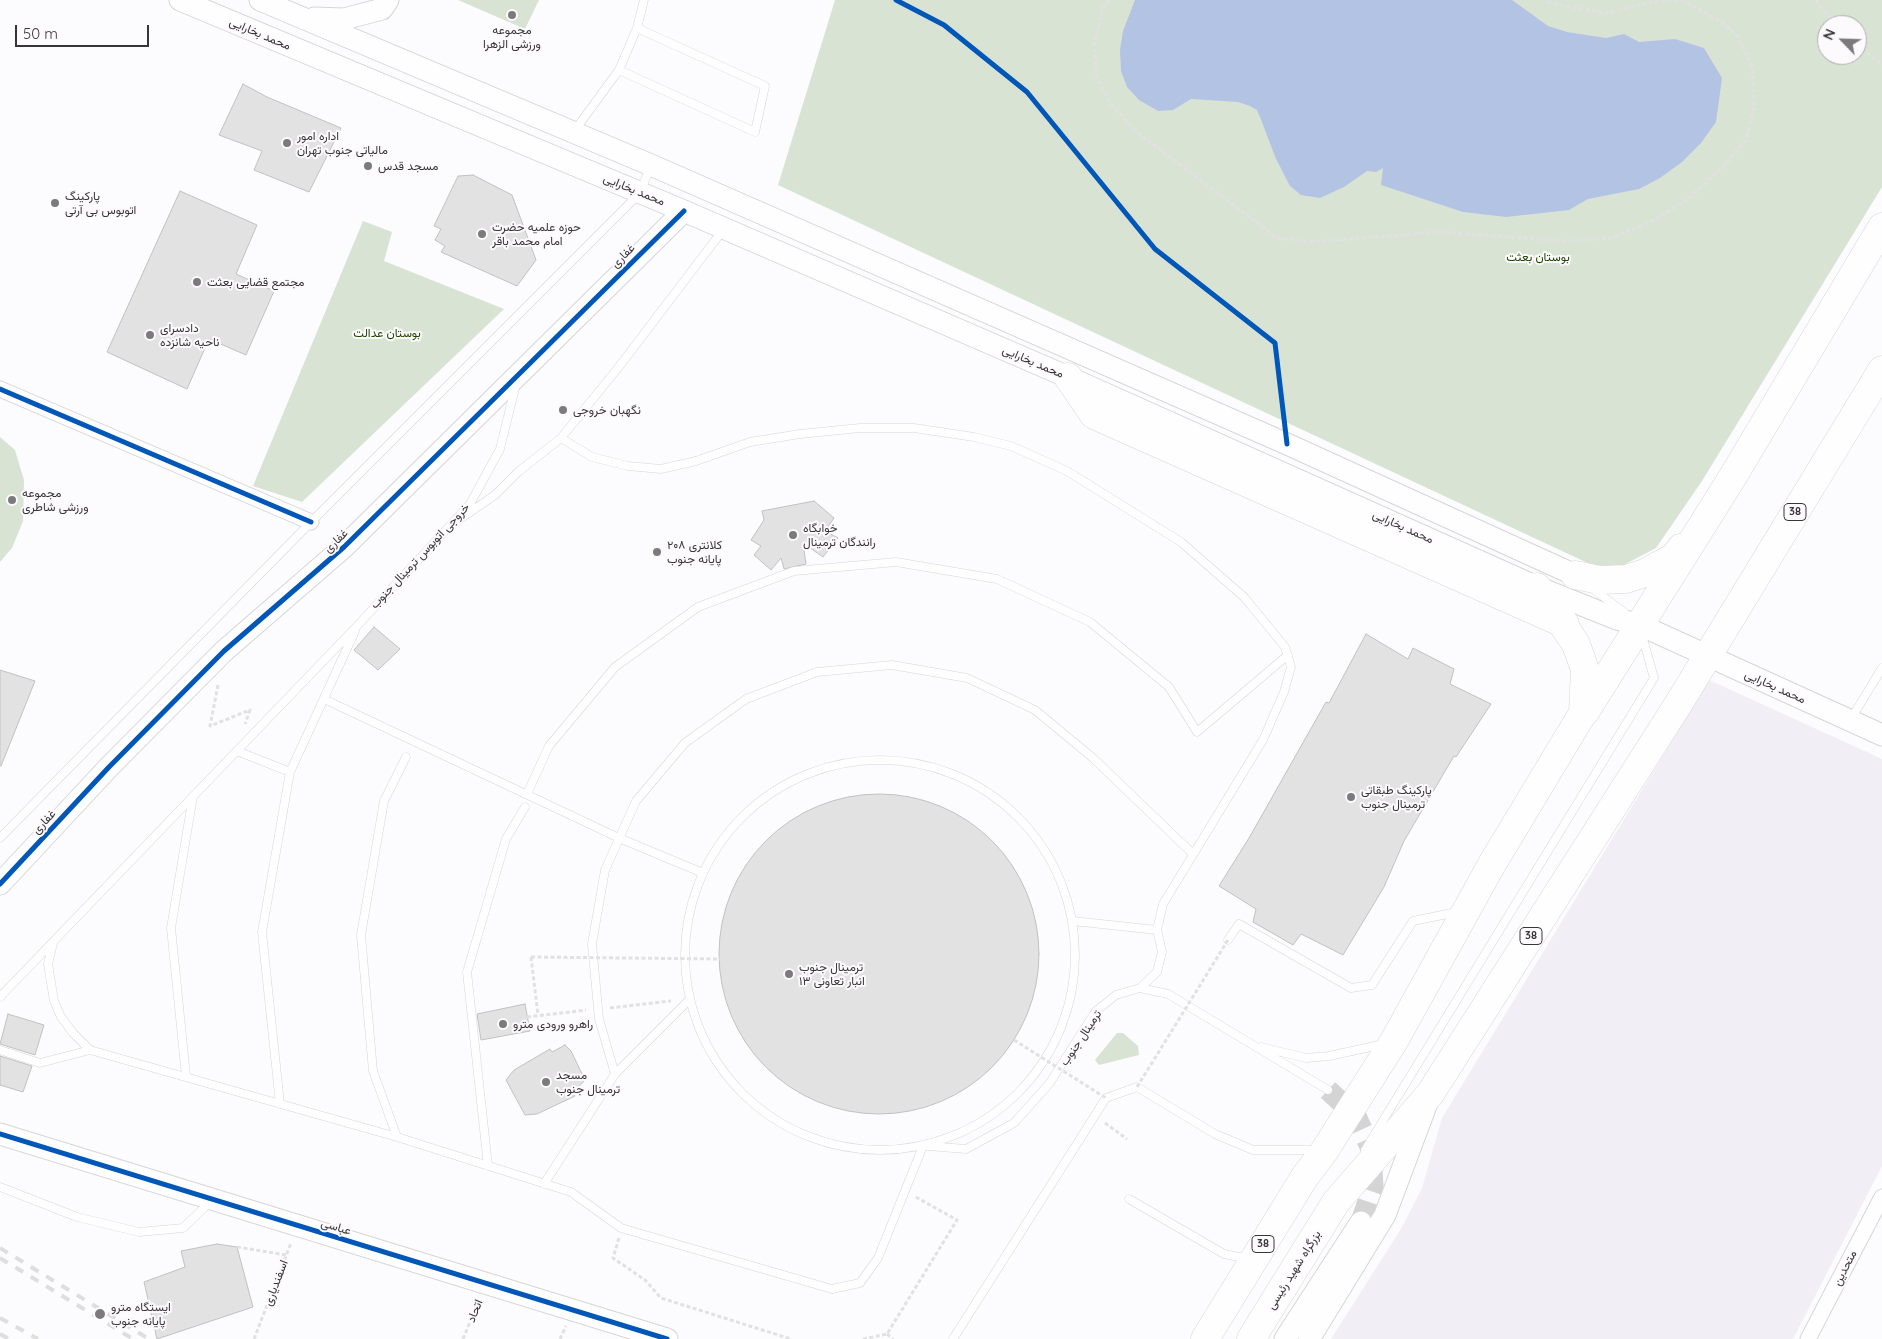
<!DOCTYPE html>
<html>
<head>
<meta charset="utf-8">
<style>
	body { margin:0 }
	#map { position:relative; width:1882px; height:1339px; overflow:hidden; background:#fcfbfd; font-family:Quicksand,sans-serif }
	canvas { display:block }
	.north { position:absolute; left:1817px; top:15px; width:50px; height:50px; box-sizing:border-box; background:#fdfafe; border:1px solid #aeacae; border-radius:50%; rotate:294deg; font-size:14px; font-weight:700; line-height:20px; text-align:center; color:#373637 }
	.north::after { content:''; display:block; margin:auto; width:18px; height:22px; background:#7c7b7c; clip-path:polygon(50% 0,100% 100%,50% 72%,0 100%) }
	.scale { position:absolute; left:15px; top:25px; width:134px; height:22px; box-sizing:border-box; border:2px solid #373637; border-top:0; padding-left:6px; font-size:15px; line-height:18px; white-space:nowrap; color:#373637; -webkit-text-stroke:4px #fdfafe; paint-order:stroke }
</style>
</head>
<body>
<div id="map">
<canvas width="1882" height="1339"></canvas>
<div class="north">N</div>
<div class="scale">50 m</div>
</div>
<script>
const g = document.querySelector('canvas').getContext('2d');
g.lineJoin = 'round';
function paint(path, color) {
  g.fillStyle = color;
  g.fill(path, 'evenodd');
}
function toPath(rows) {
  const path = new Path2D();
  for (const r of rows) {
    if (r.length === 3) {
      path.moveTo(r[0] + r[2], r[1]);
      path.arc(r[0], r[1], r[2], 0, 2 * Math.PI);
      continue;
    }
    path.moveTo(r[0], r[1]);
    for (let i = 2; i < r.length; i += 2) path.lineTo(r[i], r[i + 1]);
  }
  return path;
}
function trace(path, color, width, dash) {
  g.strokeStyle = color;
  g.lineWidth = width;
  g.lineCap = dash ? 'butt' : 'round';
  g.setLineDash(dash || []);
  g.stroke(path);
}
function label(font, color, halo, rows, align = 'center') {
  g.font = font + ' Quicksand,Vazirmatn,sans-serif';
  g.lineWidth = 4;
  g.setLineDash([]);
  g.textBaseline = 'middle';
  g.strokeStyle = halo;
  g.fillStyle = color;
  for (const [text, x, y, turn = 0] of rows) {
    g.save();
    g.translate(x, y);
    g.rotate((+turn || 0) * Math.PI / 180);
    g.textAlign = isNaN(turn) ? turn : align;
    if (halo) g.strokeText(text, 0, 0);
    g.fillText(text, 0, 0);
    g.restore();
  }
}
paint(toPath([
	[1709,680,1882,759,1882,1166,1793,1339,1331,1339,1401,1229,1422,1188,1442,1118]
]), '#f2eef5');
paint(toPath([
	[458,0,539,0,525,29],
	[835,0,1882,0,1882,187,1702,481,1656,548,1616,569,1607,572,778,185],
	[1827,25,1857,25,1857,55,1827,55],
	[363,221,392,232,384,261,504,309,302,502,253,486],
	[0,437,15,450,24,480,23,521,12,548,0,562],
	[1117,1033,1123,1033,1138,1046,1139,1055,1099,1065,1095,1060]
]), '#d9e3d4');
paint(toPath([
	[1135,0,1512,0,1548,26,1567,32,1606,38,1624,34,1639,42,1675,39,1704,48,1722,78,1716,122,1701,143,1682,162,1660,178,1639,189,1588,199,1569,210,1506,217,1463,212,1381,185,1383,168,1376,172,1367,171,1344,187,1320,198,1301,195,1290,186,1276,159,1260,117,1257,110,1250,106,1238,102,1191,99,1173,110,1158,111,1139,100,1127,87,1121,71,1120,50,1123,31]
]), '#b3c3e4');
const building = toPath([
	[243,84,267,97,341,128,309,192,254,170,262,151,219,135,243,84],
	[473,175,512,195,536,260,517,286,441,252,445,246,435,240,441,229,434,226,458,176,473,175],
	[180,191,257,225,236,274,274,291,246,355,209,339,187,389,107,352,180,191],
	[814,501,834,518,825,531,838,538,823,557,803,543,806,564,784,569,781,558,771,570,754,555,761,546,751,540,764,520,762,511,814,501],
	[374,627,400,649,378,670,354,650,374,627],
	[1366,634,1408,659,1413,648,1454,669,1450,684,1491,704,1456,757,1454,756,1404,841,1384,887,1343,955,1301,934,1293,945,1253,922,1256,909,1219,886,1249,838,1326,702,1329,703,1366,634],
	[0,670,35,681,1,766,0,766,0,670],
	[879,954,160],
	[525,1004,530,1031,481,1040,477,1014,525,1004],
	[8,1014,44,1025,35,1055,0,1044,8,1014],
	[565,1045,571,1051,585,1080,573,1093,575,1096,537,1114,525,1115,506,1080,514,1070,550,1049,552,1052,565,1045],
	[0,1056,32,1066,23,1092,0,1085,0,1056],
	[217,1244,237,1247,253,1307,157,1339,144,1282,185,1267,181,1251,217,1244]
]);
paint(building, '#e3e2e3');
trace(building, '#c2c1c2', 1);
trace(toPath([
	[1328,1090,1356,1116,1371,1149,1373,1187,1361,1222]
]), '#d5d4d5', 21, [21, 11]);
const lane = toPath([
	[619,70,755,132,765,86,637,28,644,0],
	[575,130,619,70,637,28],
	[561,438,592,457,628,466,661,469,696,461,750,442,800,434,860,428,914,428,974,437,1011,446,1067,471,1181,542,1244,597,1285,647,1291,667,1284,692,1263,740,1163,904,1157,930,1162,952,1157,972,1140,988],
	[460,519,495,495,518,472,561,438,618,368,723,230],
	[1592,588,1625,613],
	[324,699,619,838,703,873],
	[1851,719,1882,668],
	[237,751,290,772],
	[880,955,195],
	[527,794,549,746,615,667,698,607,794,571,896,562,997,579,1090,622,1169,687,1197,732,1288,655],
	[0,838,320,513,640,193,650,167],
	[1073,921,1157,930],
	[1228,940,1239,924,1351,988,1372,985,1413,921,1457,912],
	[53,943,48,964,54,1001,61,1017,73,1033,90,1050],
	[0,997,358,625,470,504,500,449,516,384],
	[1261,1047,1306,1058,1329,1056,1384,1044],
	[0,1050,40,1063,90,1050,397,1137,571,1192,621,1228,832,1289,860,1283,878,1258,923,1146],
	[615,1074,599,1019,592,944,605,870,636,801,685,743,746,699,817,672,892,665,967,678,1035,710,1093,758,1193,854],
	[186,1076,171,928,193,796],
	[280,1104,262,932,290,772,355,631],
	[397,1137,373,1071,361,935,384,801,406,757],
	[928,1146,966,1149,1014,1123,1049,1084,1096,1011,1116,995,1140,988,1168,994,1328,1090],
	[1365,1150,1654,678,1642,635],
	[488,1166,467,972,506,839,525,807],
	[544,1184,615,1074,690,999],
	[0,1187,77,1217,139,1232,183,1228,210,1202],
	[1129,1199,1224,1254,1249,1259],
	[953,1339,1106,1098,1137,1087,1215,1134,1253,1150,1317,1150]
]);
const street = toPath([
	[0,389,311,522],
	[1808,1339,1882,1197]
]);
const secondary = toPath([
	[180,0,684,211,1068,377,1537,587,1617,619,1640,625,1882,735],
	[260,0,651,165,1287,444,1575,575],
	[314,18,344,19,382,9,388,0],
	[0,884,109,767,224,651,344,547,684,211],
	[0,1134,667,1339],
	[1285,1339,1361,1222],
	[1309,1339,1385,1215,1427,1103]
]);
const highway = toPath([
	[1068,377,1094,415,1565,624],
	[1575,575,1600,580,1626,579,1645,573,1674,557,1681,548],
	[1585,712,1732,478,1882,227],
	[1205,1339,1304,1178,1325,1150,1394,1041,1492,864,1583,713,1585,670,1576,644,1537,587],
	[1251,1339,1336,1202,1430,1094,1679,703,1882,370]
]);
trace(lane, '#d7d6d7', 9);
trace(street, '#d7d6d7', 17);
trace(secondary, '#d7d6d7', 23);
trace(highway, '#d7d6d7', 29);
trace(toPath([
	[896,0,944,25,1027,92,1155,249,1275,343,1285,424],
	[1109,0,1102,10,1094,46,1097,78,1112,105,1138,133,1277,238,1311,242,1438,232,1565,241,1613,238,1652,221,1688,199,1723,167,1746,140,1754,108,1753,68,1738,37,1722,22,1684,1,1662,0,1605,13,1552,4,1545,0],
	[1817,0,1819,5,1838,25],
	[1857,44,1882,65],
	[218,685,210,726,250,710,245,724],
	[531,957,538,1015],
	[610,1008,671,1001],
	[527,1017,586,1010],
	[1105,1123,1127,1139],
	[619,1238,613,1258,645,1280,661,1298,791,1339],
	[237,1247,286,1255],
	[887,1334,893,1339],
	[254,1339,291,1243],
	[463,1339,479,1300],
	[560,1339,566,1326],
	[863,1339,887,1334,957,1220,914,1196]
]), '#e2e1e2', 3, [4, 2.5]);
trace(lane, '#fffeff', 8);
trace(street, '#fffeff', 15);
trace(secondary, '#fffeff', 21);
trace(highway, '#fffeff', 28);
trace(toPath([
	[0,1248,149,1339],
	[0,1258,133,1339],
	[0,1318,38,1339],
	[0,1334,9,1339]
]), '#dededf', 4, [9, 9]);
trace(toPath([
	[531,957,720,959],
	[1014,1040,1106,1098],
	[1137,1087,1228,940]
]), '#e2e1e2', 3, [4, 2.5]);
trace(toPath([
	[896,0,944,25,1027,92,1155,249,1275,343,1287,444],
	[0,389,311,522],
	[0,884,109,767,224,651,344,547,684,211],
	[0,1134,667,1339]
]), '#0057b8', 5);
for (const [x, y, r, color] of [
	[512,15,5,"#7c7b7c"],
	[287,143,5,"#7c7b7c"],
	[368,166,5,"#7c7b7c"],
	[55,203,5,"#7c7b7c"],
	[482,234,5,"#7c7b7c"],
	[197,282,5,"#7c7b7c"],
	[150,335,5,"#7c7b7c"],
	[563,410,5,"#7c7b7c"],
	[12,500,5,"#7c7b7c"],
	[793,535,5,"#7c7b7c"],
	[657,552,5,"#7c7b7c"],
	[1351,797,5,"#7c7b7c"],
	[789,974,5,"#7c7b7c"],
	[503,1024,5,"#7c7b7c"],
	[546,1082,5,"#7c7b7c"],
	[100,1314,6,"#7c7b7c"]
]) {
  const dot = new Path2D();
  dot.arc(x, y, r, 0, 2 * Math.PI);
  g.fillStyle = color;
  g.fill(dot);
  trace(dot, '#fdfafe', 2);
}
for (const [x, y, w] of [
	[1795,512,22],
	[1531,936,22],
	[1263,1244,22]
]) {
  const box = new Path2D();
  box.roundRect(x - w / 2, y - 8.5, w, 17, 4);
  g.fillStyle = '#fdfafe';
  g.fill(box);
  trace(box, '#373637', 1);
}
label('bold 11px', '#373637', null, [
	["38",1795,512],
	["38",1531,936],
	["38",1263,1244]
]);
label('12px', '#373637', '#fdfafe', [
	["مجموعه",512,30,"center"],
	["ورزشی الزهرا",512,44,"center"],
	["اداره امور",297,136],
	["مالیاتی جنوب تهران",297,150],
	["مسجد قدس",378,166],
	["پارکینگ",65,196],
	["اتوبوس بی آرتی",65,210],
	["حوزه علمیه حضرت",492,227],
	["امام محمد باقر",492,241],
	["مجتمع قضایی بعثت",207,282],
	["دادسرای",160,328],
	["ناحیه شانزده",160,342],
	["نگهبان خروجی",573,410],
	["مجموعه",22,493],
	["ورزشی شاطری",22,507],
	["خوابگاه",803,528],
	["رانندگان ترمینال",803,542],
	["کلانتری ۲۰۸",667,545],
	["پایانه جنوب",667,559],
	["پارکینگ طبقاتی",1361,790],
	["ترمینال جنوب",1361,804],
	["ترمینال جنوب",799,967],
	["انبار تعاونی ۱۳",799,981],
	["راهرو ورودی مترو",513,1024],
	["مسجد",556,1075],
	["ترمینال جنوب",556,1089],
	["ایستگاه مترو",111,1307],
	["پایانه جنوب",111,1321]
], 'left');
label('12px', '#373637', '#fdfafe', [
	["محمد بخارایی",260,34,23],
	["محمد بخارایی",634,190,22],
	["غفاری",623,256,-45],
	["محمد بخارایی",1033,362,23],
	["محمد بخارایی",1403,527,24],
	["غفاری",336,541,-43],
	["خروجی اتوبوس ترمینال جنوب",420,556,-47],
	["محمد بخارایی",1775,687,24],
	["غفاری",44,822,-47],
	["ترمینال جنوب",1081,1038,-56],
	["عباسی",336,1227,17],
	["متحدین",1845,1268,-63],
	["بزرگراه شهید رئیسی",1294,1270,-58],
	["اسفندیاری",276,1283,-69],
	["اتحاد",475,1311,-68]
]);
label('12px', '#1e4500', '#fdfafe', [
	["بوستان بعثت",1538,257],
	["بوستان عدالت",387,333]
]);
</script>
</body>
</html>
